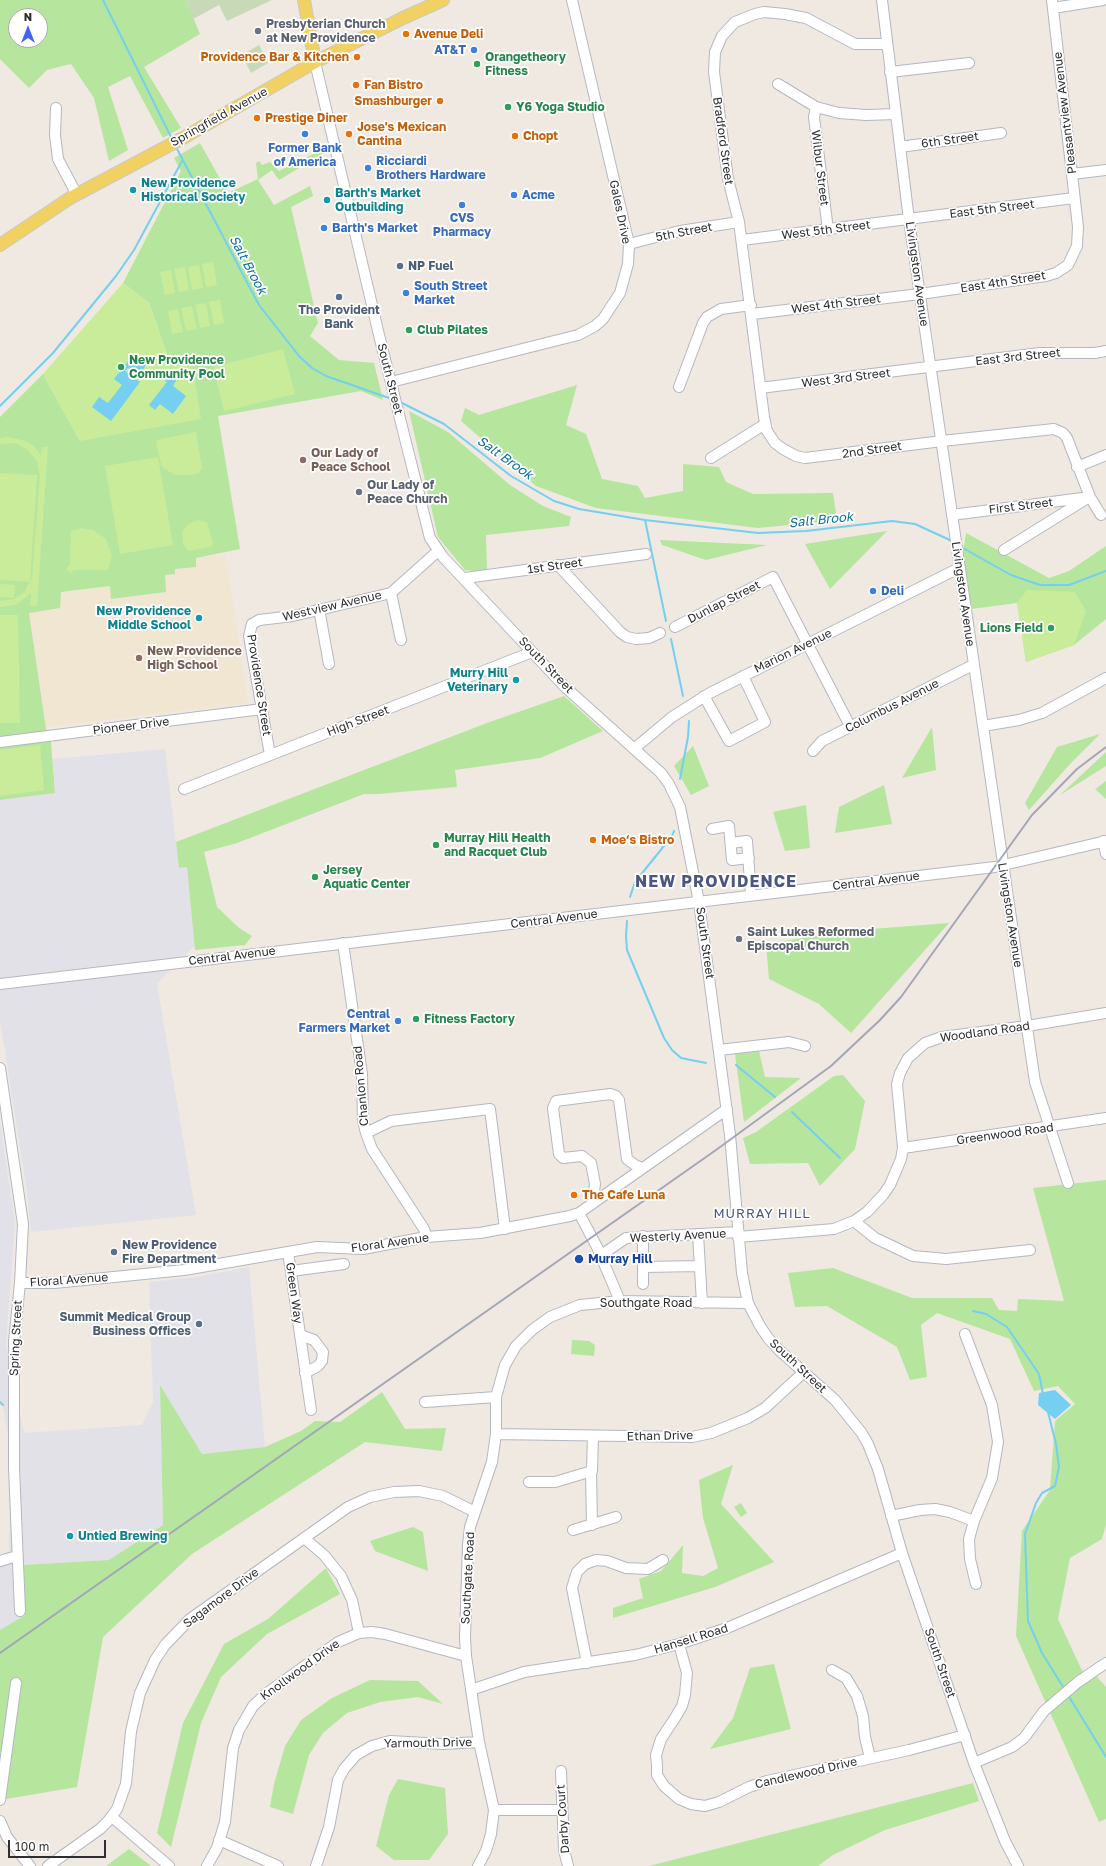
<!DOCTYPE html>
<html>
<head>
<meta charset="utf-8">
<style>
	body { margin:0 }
	#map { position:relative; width:1106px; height:1866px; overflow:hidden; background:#efe9e1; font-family:"Golos Text",sans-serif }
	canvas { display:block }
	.north { position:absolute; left:8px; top:8px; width:40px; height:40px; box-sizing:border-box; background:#fff; border:1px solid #ababab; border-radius:50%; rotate:0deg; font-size:11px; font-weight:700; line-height:16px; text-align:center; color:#2e2e2e }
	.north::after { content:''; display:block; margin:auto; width:14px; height:18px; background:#4264fb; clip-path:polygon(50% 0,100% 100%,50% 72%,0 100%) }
	.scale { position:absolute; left:8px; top:1840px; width:98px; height:18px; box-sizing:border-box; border:2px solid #2e2e2e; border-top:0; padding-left:5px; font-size:12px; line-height:14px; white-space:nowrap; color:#2e2e2e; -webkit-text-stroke:3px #fff; paint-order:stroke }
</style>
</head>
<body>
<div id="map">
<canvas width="1106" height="1866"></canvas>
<div class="north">N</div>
<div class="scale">100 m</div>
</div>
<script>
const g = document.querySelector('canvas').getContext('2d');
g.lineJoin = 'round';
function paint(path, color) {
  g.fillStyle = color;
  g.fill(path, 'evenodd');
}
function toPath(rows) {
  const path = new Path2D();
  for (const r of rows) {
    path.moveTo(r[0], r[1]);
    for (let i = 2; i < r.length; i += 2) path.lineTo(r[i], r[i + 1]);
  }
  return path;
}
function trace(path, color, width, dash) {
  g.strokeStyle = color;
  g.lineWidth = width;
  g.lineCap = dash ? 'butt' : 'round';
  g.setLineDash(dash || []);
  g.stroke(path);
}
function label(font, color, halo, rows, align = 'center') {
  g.font = font + ' "Golos Text",sans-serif';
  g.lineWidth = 3.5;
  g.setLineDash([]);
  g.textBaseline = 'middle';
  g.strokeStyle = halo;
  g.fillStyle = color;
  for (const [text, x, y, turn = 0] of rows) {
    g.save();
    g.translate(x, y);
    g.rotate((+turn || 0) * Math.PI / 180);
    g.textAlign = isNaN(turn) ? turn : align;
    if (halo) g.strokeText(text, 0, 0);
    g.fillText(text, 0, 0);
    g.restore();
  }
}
paint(toPath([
	[165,749,179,868,187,867,195,945,157,984,196,1215,31,1232,27,1191,0,1021,0,800,55,793,53,759],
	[0,1122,15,1223,6,1344,24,1433,142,1425,153,1402,149,1282,196,1277,249,1267,265,1447,202,1454,160,1386,163,1525,110,1560,23,1565,25,1615,0,1630,0,1555,9,1552,10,1447,3,1406,0,1402]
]), '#e3e1e8');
paint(toPath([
	[226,555,248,703,46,727,29,612,60,608,61,593,110,586,112,599,166,592,164,575,175,569,196,567,195,558]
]), '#f0e6d1');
paint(toPath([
	[0,0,186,0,200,34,144,67,181,128,163,138,130,76,108,87,128,150,109,161,94,98,71,64,47,70,29,88,0,59],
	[16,16,40,16,40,40,16,40],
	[200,143,228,193,258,179,256,163,259,161,262,165,270,162,279,171,327,147,326,152,279,180,272,170,258,180,274,205,310,186,313,196,291,207,318,323,310,336,339,360,374,363,383,400,361,391,218,416,240,549,196,558,196,567,175,569,175,574,165,575,166,592,111,599,110,586,61,592,60,608,29,613,46,729,51,742,55,793,0,800,0,417,43,374,80,441,169,360,149,303,123,283,181,171,174,158],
	[577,385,566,425,586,434,602,479,638,486,645,498,683,491,683,464,719,467,726,482,753,494,833,493,836,513,831,521,758,528,596,508,536,486,461,421,465,408,479,415],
	[409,411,448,432,510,485,543,506,571,517,569,526,486,535,487,569,475,571,465,570,438,537],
	[887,531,830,589,805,544],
	[966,533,1049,578,1069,571,1106,546,1106,619,1074,645,1026,662,1017,603,971,609,963,553],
	[660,540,767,545,706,560,662,545],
	[564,696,603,731,540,758,455,770,457,787,378,794,364,794,237,843,204,852,217,907,239,928,252,936,245,945,195,950,187,867,179,868,176,842,487,723],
	[932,727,936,770,902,778],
	[1100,734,1071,763,1029,810,1025,803,1057,747],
	[693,746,709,786,691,795,674,766],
	[1106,752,1106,766,1060,795],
	[1106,781,1106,799,1095,789],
	[884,785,892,824,835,833,839,807],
	[806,805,810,848,785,851,773,812],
	[949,923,851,1033,819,1004,769,979,766,944,846,931],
	[759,1051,765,1077,801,1078,744,1122,735,1054],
	[843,1075,865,1101,855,1149,820,1186,808,1163,750,1164,743,1138,756,1132,834,1076],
	[1106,1180,1106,1524,1102,1539,1070,1558,1058,1619,1085,1677,1093,1672,1106,1687,1106,1819,1099,1822,1016,1636,1022,1531,1050,1490,1055,1421,1075,1404,1058,1386,1034,1391,1010,1339,937,1313,921,1325,927,1377,910,1380,897,1347,827,1306,795,1307,788,1273,833,1268,912,1298,992,1298,999,1310,1017,1311,1018,1299,1064,1301,1033,1188],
	[572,1340,589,1341,595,1345,594,1356,571,1354],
	[160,1385,202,1454,265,1447,301,1431,315,1421,340,1422,382,1392,405,1429,446,1428,442,1451,365,1442,192,1554,103,1637,77,1787,0,1800,0,1630,25,1615,23,1565,109,1560,163,1525],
	[733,1465,721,1504,774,1562,715,1587,613,1618,613,1608,643,1598,639,1579,661,1571,683,1545,682,1573,703,1576,718,1568,703,1518,699,1480],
	[741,1503,747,1513,741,1517,734,1507],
	[413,1527,423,1532,428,1571,375,1551,370,1541],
	[326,1568,340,1594,267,1634,221,1677,201,1723,171,1847,157,1833,183,1723,224,1644,268,1619],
	[774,1664,791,1729,710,1749,733,1718,750,1668],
	[370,1680,418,1681,443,1704,418,1697,380,1702,347,1713,323,1733,309,1755,293,1814,270,1807,274,1784,285,1746,301,1720,332,1698],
	[398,1779,445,1788,448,1834,429,1860,394,1860,376,1846,389,1795],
	[973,1783,979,1801,885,1830,833,1855,818,1866,649,1866],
	[129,1849,151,1866,106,1866]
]), '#b6e59e');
paint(toPath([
	[186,0,272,0,227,21,219,5,193,19],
	[259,45,268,63,251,73,245,61,245,53]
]), '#c8d9b8');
paint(toPath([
	[213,262,217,285,206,287,202,264],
	[199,265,203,288,192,290,188,267],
	[185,267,189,290,179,292,174,269],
	[171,270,175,293,165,295,160,272],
	[123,283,149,303,169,360,191,355,201,419,80,441,43,374],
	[220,300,224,323,214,325,209,302],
	[206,303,210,326,200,328,195,305],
	[192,306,197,329,186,331,181,308],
	[178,309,183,332,172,334,168,311],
	[283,349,295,394,224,411,213,367],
	[196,432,202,468,199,473,193,475,175,475,162,467,156,444,157,440],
	[8,437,26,441,34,446,41,455,42,447,48,447,37,606,30,606,31,593,16,605,0,607,0,601,14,599,24,592,32,578,40,476,37,461,28,450,15,443,0,444,0,438],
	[158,457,173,545,120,554,105,466],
	[0,473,37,475,30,582,0,580],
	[198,520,207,522,213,543,211,547,188,551,183,544,182,532,188,524],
	[81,528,93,530,106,539,112,555,108,570,74,570,71,573,67,570,67,567,70,565,71,531],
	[0,584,15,585,14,598,0,597],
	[1027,590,1075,592,1086,611,1074,645,1026,662,1017,603],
	[0,615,18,615,20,723,0,723],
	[40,745,44,790,0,796,0,750]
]), '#c9ec9a');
paint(toPath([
	[139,356,146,361,146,365,141,372,135,373,128,368,125,371,140,382,111,421,92,407,99,397,108,403,122,385,114,379,131,358],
	[170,370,179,376,173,386,186,396,173,414,160,404,155,410,149,405,167,382,163,379],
	[1055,1390,1071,1405,1055,1419,1038,1405,1039,1393]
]), '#75cff0');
trace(toPath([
	[103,0,172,139],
	[176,147,259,305,299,356,312,368,326,376,392,399],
	[400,402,444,424,511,476,554,501,579,509,645,520,758,533,806,531,892,521,915,524,952,541],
	[0,406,53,353,116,276,134,250,182,161],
	[645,520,666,621],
	[961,547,1011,575,1040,585,1069,585,1106,571],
	[671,639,683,696],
	[680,779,688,737,689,721],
	[630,897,635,882,672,836,674,831],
	[627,921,626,936,627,950,664,1038,672,1050,681,1058,706,1063],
	[736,1065,775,1097],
	[792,1112,840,1158],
	[973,1311,986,1314,1007,1327,1039,1374,1043,1394],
	[0,1402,3,1405],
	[1048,1412,1056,1444,1059,1467,1055,1486,1042,1493,1036,1503,1025,1534,1028,1621,1042,1653,1065,1690],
	[1068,1695,1106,1757]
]), '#75cff0', 2);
const minor = toPath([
	[882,0,909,220,1035,1082,1068,1183],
	[1053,8,1103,0],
	[887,44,855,44,806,18,785,14,764,12,755,14,735,22,722,36,715,52,714,72,728,179,739,222,764,417,767,431,775,443,783,449,796,456,805,458,942,441,1054,429,1063,433,1067,438,1090,497,1101,515],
	[315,62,379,335,430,538,443,557,565,687,661,773,669,784,680,807,699,902,730,1135,742,1273,748,1303,760,1326,768,1338,779,1350,835,1400,861,1432,868,1444,878,1469,902,1553,974,1763,1005,1841,1018,1866],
	[890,72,969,63],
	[778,84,816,107,839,113,866,115,896,114],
	[816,107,814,117,828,230],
	[56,108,55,135,58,159,77,195],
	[900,147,1001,133],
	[1072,174,1106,170],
	[742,240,1074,198],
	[629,244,680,231,739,222],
	[752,314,920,294,1046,276,1056,273,1068,265,1077,246,1078,227,1052,0],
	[391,382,578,335,595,326,603,319,620,293,628,264,629,244,572,0],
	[679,387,703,323,707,317,721,309,751,305],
	[760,388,1040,353,1095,353,1106,351],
	[711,458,765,424],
	[1077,467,1106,455],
	[952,515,1090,497],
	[1004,550,1086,499],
	[558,565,620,632,627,637,636,639,649,638,660,633],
	[465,578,646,554],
	[391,593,401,640],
	[319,609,329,664],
	[675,627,773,577,850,726],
	[704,696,729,741,765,722,743,676],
	[983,726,1019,720,1042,713,1106,678],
	[0,742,262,709],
	[635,748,672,717,710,693,959,568],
	[813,751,822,741,973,665],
	[270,755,249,636,252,624,259,620,293,616,391,593,438,551],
	[184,789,532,652],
	[712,829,729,826,732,860,749,858],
	[1103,841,1106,854],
	[731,843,747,841,751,895],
	[343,943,362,1074,363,1121,366,1133,372,1149,424,1229,426,1237],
	[0,984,995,867,1106,841],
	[719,1050,789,1042,805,1046],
	[0,1068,23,1224,20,1283,14,1341,14,1468,20,1611],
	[366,1133,391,1121,490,1109,505,1229],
	[903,1148,1106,1118],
	[592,1204,595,1184,591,1163,582,1156,563,1158,559,1154,553,1108,556,1101,610,1094,616,1096,619,1100,627,1159,635,1165,642,1168],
	[579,1213,597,1247,620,1301],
	[854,1221,875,1238,913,1256,946,1259,1030,1250],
	[698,1234,702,1303],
	[643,1236,643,1284],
	[738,1237,834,1229,854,1221,867,1212,883,1195,890,1185,901,1159,903,1148,897,1084,900,1073,908,1058,925,1043,942,1037,1027,1026,1106,1013],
	[288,1252,311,1410],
	[600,1256,626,1238,738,1232],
	[643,1267,700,1266],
	[291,1271,344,1264],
	[20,1283,54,1283,184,1270,317,1247,363,1249,426,1237,480,1233,570,1216,579,1213,727,1109],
	[965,1334,992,1405,998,1442,992,1478,974,1521,969,1539,970,1559,976,1584],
	[300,1335,314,1340,323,1352,322,1361,318,1366,305,1373],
	[425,1402,496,1397],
	[496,1434,692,1437,711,1433,748,1418,765,1408,804,1372],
	[591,1472,592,1525],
	[529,1482,555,1482,592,1471,593,1436],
	[891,1516,920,1510,935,1509,950,1512,974,1521],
	[573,1530,616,1517],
	[304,1538,324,1555,341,1576,352,1600,359,1633],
	[0,1561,17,1556],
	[679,1644,687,1673,685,1695,682,1706,675,1718,661,1739,656,1755,657,1765,657,1775,664,1786,679,1799,691,1804,705,1806,719,1802,749,1787,767,1781,909,1750,965,1735],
	[587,1663,572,1588,577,1572,585,1564,596,1560,607,1561,626,1568,648,1569,663,1560],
	[832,1670,846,1678,857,1696,863,1716,865,1737,870,1758],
	[471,1690,524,1672,635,1655,679,1644,727,1628,902,1553],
	[974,1763,1012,1747,1024,1738,1044,1711,1078,1682,1106,1663],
	[561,1771,564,1850,568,1866],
	[0,1800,16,1683],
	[494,1810,561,1810],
	[112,1817,169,1866],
	[0,1821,7,1837,30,1866],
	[219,1840,278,1866],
	[48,1866,100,1829,109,1820,117,1809,126,1784,131,1731,140,1693,155,1660,165,1645,190,1619,348,1507,370,1497,394,1492,419,1491,443,1496,475,1512],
	[207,1866,217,1848,225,1822,233,1748,239,1730,253,1706,267,1693,338,1642,359,1633,372,1632,385,1634,466,1656],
	[316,1866,329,1827,338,1780,344,1769,356,1755,372,1746,390,1741,443,1744,479,1742],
	[478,1866,486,1851,491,1834,494,1810,479,1742,466,1656,465,1637,468,1545,470,1527,492,1462,496,1434,496,1397,505,1365,516,1346,532,1330,550,1317,580,1305,620,1301,748,1303]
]);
const major = toPath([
	[304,0,315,62],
	[0,245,70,198,183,138,315,62,403,18,443,0]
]);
trace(minor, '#b4b7c1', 12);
trace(major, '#c9c9c9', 14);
trace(minor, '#fff', 10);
trace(major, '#f2d163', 12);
trace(toPath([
	[0,1653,716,1150,831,1066,880,1020,901,997,1032,815,1077,769,1106,747]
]), '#a3a6b8', 2);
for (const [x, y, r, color] of [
	[258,31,4,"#6b7280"],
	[406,34,4,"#e8710a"],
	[474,50,4,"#3f7fe0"],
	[357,57,4,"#e8710a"],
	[477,64,4,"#2e9e5b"],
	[356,85,4,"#e8710a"],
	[440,101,4,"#e8710a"],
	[508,107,4,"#2e9e5b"],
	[257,118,4,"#e8710a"],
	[305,134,4,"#3f7fe0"],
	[349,134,4,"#e8710a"],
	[515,136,4,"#e8710a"],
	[368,168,4,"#3f7fe0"],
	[133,190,4,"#0f9aa8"],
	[514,195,4,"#3f7fe0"],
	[327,200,4,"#0f9aa8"],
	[462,205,4,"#3f7fe0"],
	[324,228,4,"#3f7fe0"],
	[400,266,4,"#5c6f8a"],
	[406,293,4,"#3f7fe0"],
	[339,297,4,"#5c6f8a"],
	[409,330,4,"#2e9e5b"],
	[121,367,4,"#2e9e5b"],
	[303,460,4,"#8d6e63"],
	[359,492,4,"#6b7280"],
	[873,591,4,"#3f7fe0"],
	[199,618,4,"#0f9aa8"],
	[1051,628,4,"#2e9e5b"],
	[139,658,4,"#8d6e63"],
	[516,680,4,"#0f9aa8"],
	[593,840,4,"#e8710a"],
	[436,845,4,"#2e9e5b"],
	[315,877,4,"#2e9e5b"],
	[739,939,4,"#6b7280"],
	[416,1019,4,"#2e9e5b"],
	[398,1021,4,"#3f7fe0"],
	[574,1195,4,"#e8710a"],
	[114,1252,4,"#5c6f8a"],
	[579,1259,5,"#1a4fb4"],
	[199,1324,4,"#5c6f8a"],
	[70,1536,4,"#0f9aa8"]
]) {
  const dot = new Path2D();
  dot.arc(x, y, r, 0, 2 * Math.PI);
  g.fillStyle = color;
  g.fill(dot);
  trace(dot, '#fff', 1.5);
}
label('bold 12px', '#5b616d', '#fff', [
	["Presbyterian Church",266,24],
	["at New Providence",266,38],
	["Our Lady of",367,485],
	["Peace Church",367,499],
	["Saint Lukes Reformed",747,932],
	["Episcopal Church",747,946]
], 'left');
label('bold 12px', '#c56008', '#fff', [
	["Avenue Deli",414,34],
	["Providence Bar & Kitchen",349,57,"right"],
	["Fan Bistro",364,85],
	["Smashburger",432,101,"right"],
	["Prestige Diner",265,118],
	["Jose's Mexican",357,127],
	["Cantina",357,141],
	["Chopt",523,136],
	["Moe‘s Bistro",601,840],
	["The Cafe Luna",582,1195]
], 'left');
label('bold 12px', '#366cbe', '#fff', [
	["AT&T",466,50,"right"],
	["Former Bank",305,148,"center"],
	["of America",305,162,"center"],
	["Ricciardi",376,161],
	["Brothers Hardware",376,175],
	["Acme",522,195],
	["CVS",462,218,"center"],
	["Pharmacy",462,232,"center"],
	["Barth's Market",332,228],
	["South Street",414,286],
	["Market",414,300],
	["Deli",881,591],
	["Central",390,1014,"right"],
	["Farmers Market",390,1028,"right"]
], 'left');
label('bold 12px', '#27864d', '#fff', [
	["Orangetheory",485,57],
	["Fitness",485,71],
	["Y6 Yoga Studio",516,107],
	["Club Pilates",417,330],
	["New Providence",129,360],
	["Community Pool",129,374],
	["Lions Field",1043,628,"right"],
	["Murray Hill Health",444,838],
	["and Racquet Club",444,852],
	["Jersey",323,870],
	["Aquatic Center",323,884],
	["Fitness Factory",424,1019]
], 'left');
label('12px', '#2e2e2e', '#fff', [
	["Pleasantview Avenue",1065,113,-97],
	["Springfield Avenue",219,117,-29],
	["6th Street",950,140,-8],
	["Bradford Street",723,141,82],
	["Wilbur Street",820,168,83],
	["East 5th Street",992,209,-7],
	["Gales Drive",620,212,78],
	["West 5th Street",826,230,-7],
	["5th Street",684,232,-11],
	["Livingston Avenue",917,274,82],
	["East 4th Street",1003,282,-9],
	["West 4th Street",836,304,-7],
	["East 3rd Street",1018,357,-6],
	["West 3rd Street",846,378,-7],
	["South Street",390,379,76],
	["2nd Street",872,450,-8],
	["First Street",1021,506,-7],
	["1st Street",555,566,-8],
	["Livingston Avenue",963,594,82],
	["Dunlap Street",724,602,-27],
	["Westview Avenue",332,606,-13],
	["Marion Avenue",793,651,-26],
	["South Street",546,665,46],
	["Providence Street",259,685,81],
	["Columbus Avenue",892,706,-27],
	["High Street",358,721,-21],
	["Pioneer Drive",131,726,-7],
	["Central Avenue",876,881,-7],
	["Livingston Avenue",1010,915,81],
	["Central Avenue",554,919,-7],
	["South Street",705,943,82],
	["Central Avenue",232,956,-7],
	["Woodland Road",985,1032,-8],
	["Chanlon Road",361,1086,-95],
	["Greenwood Road",1005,1134,-8],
	["Westerly Avenue",678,1236,-3],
	["Floral Avenue",390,1243,-8],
	["Floral Avenue",69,1280,-4],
	["Green Way",294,1293,82],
	["Southgate Road",646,1303],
	["Spring Street",16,1338,-87],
	["South Street",798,1366,43],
	["Ethan Drive",660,1436,-1],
	["Southgate Road",468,1578,-87],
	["Sagamore Drive",221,1598,-37],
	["Hansell Road",691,1639,-17],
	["South Street",940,1663,71],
	["Knollwood Drive",300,1670,-36],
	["Yarmouth Drive",428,1743,-1],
	["Candlewood Drive",806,1773,-13],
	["Darby Court",563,1819,-94]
]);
label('bold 12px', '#0d838f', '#fff', [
	["New Providence",141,183],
	["Historical Society",141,197],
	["Barth's Market",335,193],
	["Outbuilding",335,207],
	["New Providence",191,611,"right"],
	["Middle School",191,625,"right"],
	["Murry Hill",508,673,"right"],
	["Veterinary",508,687,"right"],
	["Untied Brewing",78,1536]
], 'left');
label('bold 12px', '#4e5e75', '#fff', [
	["NP Fuel",408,266],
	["The Provident",339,310,"center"],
	["Bank",339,324,"center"],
	["New Providence",122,1245],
	["Fire Department",122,1259],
	["Summit Medical Group",191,1317,"right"],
	["Business Offices",191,1331,"right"]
], 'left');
label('bold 12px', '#785e54', '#fff', [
	["Our Lady of",311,453],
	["Peace School",311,467],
	["New Providence",147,651],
	["High School",147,665]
], 'left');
label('bold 12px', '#164399', '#fff', [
	["Murray Hill",588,1259]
], 'left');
label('italic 13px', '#0d6fa3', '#fff', [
	["Salt Brook",248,265,62],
	["Salt Brook",505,458,35],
	["Salt Brook",821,520,-6]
]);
g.letterSpacing = '1px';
label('13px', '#4d5680', '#fff', [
	["MURRAY HILL",762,1214]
]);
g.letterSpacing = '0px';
g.letterSpacing = '1px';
label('bold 16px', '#4d5680', '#fff', [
	["NEW PROVIDENCE",716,882]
]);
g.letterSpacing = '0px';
</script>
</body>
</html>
